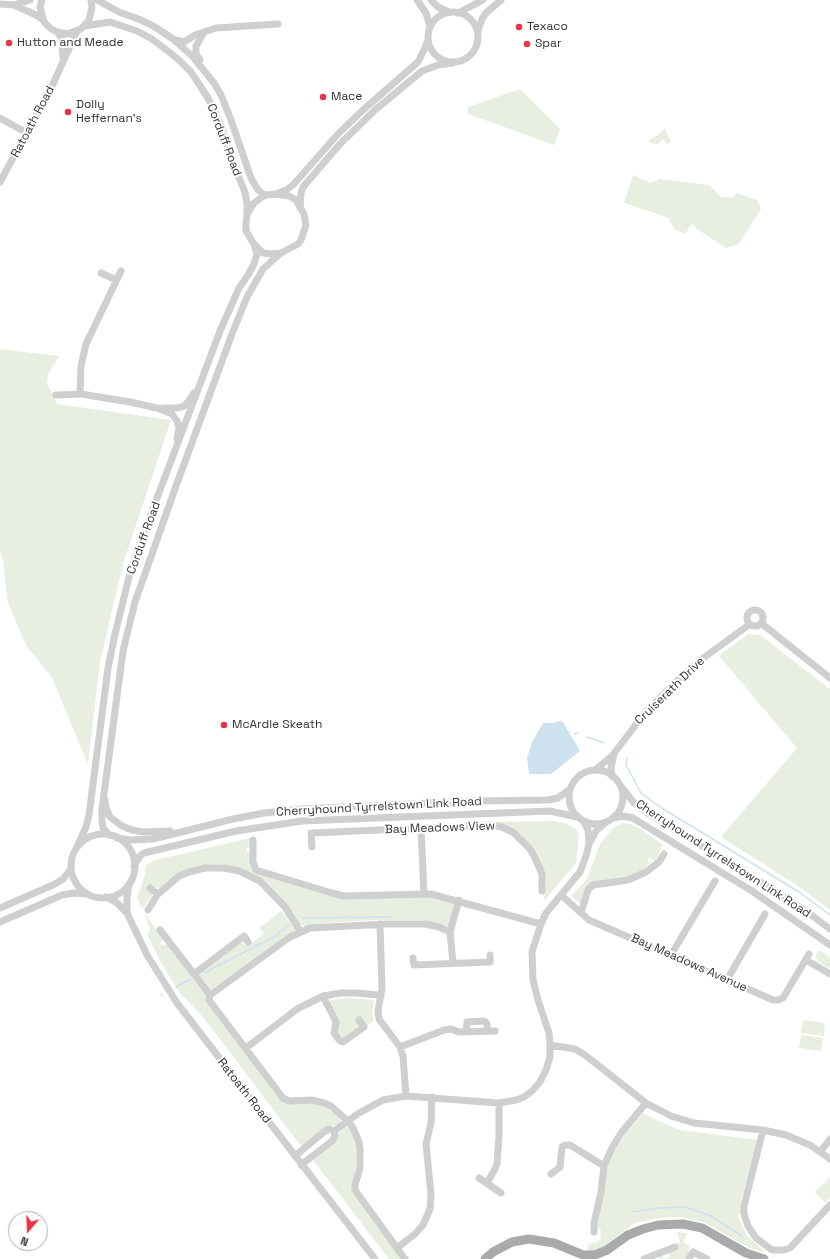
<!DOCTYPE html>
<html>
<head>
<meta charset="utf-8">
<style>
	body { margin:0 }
	#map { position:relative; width:830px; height:1259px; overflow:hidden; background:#fff; font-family:"Space Grotesk",sans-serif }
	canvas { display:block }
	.north { position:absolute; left:8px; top:1211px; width:40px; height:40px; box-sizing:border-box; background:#fff; border:1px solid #adadad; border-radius:50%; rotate:199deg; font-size:11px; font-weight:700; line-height:16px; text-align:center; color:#323232 }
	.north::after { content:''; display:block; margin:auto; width:14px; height:18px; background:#e93447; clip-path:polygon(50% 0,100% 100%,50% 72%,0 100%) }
</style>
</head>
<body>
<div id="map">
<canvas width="830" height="1259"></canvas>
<div class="north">N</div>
</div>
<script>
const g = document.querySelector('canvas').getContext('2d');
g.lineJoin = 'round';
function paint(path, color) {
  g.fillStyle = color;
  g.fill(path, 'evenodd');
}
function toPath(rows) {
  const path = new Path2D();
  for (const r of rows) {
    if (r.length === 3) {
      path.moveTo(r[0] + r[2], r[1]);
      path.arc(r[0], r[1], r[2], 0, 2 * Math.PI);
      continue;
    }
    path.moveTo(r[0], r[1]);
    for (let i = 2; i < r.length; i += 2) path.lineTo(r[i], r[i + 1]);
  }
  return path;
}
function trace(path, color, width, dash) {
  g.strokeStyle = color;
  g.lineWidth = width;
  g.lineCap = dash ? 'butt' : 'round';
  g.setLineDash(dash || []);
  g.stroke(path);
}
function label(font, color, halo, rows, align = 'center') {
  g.font = font + ' "Space Grotesk",sans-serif';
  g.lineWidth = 4;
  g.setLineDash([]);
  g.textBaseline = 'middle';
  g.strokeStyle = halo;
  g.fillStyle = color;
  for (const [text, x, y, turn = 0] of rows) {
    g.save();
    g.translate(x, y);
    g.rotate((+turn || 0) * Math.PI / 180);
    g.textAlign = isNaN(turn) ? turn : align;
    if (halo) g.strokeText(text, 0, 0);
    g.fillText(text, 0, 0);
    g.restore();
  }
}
paint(toPath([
	[520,89,560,129,554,145,468,114,468,107],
	[663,129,665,129,671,142,666,144,664,139,660,141,660,143,656,144,649,142,649,140,656,136,662,131],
	[633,175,650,183,660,179,709,185,721,197,732,198,737,193,757,200,761,209,739,244,726,248,697,229,692,224,685,234,674,229,669,218,624,203],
	[0,349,59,356,48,375,47,384,52,392,57,404,171,420,123,564,100,662,88,764,52,678,26,645,8,603,3,561,0,549],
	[748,634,760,635,830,689,830,910,801,888,721,837,797,748,719,656],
	[553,821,565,823,576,829,579,835,576,863,544,901,546,879,539,859,520,834,496,822],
	[623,823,630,824,641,829,663,845,655,861,649,857,647,860,650,863,643,870,631,878,594,882,582,905,571,896,587,879,600,844,613,828],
	[251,838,250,847,247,848,247,852,250,853,254,869,344,897,427,895,455,901,450,927,422,920,375,920,327,923,305,927,300,924,285,903,269,885,254,874,236,868,217,864,197,866,179,874,166,882,159,888,152,886,152,896,142,909,137,898,145,875,145,869,147,864,155,860],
	[281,911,296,930,210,990,199,977,200,973,240,942,246,945,251,941,252,943,264,933,259,928],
	[144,913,163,938,160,943,163,945,168,945,207,996,281,1100,287,1104,313,1103,327,1108,339,1116,341,1122,335,1126,328,1126,301,1146,203,1017,179,992,159,959,147,934,150,929],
	[819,950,830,957,830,969,818,961,815,956],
	[350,998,374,1000,372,1014,374,1021,367,1026,359,1025,357,1028,343,1038,339,1035,337,1031,329,1003,331,1000],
	[803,1020,825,1023,824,1036,801,1033],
	[801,1035,823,1038,821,1051,799,1048],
	[643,1113,667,1125,681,1130,759,1140,741,1199,741,1213,738,1215,743,1228,748,1237,766,1253,750,1248,703,1222,680,1217,657,1218,635,1223,599,1250,587,1252,588,1244,597,1242,601,1239,600,1237,601,1231,596,1226,606,1171,610,1158,625,1134],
	[345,1127,349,1127,356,1143,358,1153,352,1188,403,1259,389,1259,313,1160,336,1139,340,1131],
	[830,1177,830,1198,825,1203,815,1192],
	[677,1232,688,1233,683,1242,690,1246,688,1250,691,1252,687,1259,661,1259,659,1258,660,1255,662,1254,664,1259,670,1257,668,1252,675,1244,680,1242]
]), '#e8efe0');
paint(toPath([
	[559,721,563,722,580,751,551,774,529,774,527,758,532,742,543,723,552,723]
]), '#cde2ee');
trace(toPath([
	[574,734,578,733],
	[587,737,604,743],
	[627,758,626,765,641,793,657,805,799,892,830,915],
	[303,918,393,917],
	[204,973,274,937,289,925],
	[176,987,191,979],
	[161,995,162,994],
	[632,1212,660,1208,684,1207,709,1215,742,1236]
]), '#cde2ee', 1.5);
trace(toPath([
	[42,0,40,7,44,22,50,28,57,32,67,34,81,29,89,20,92,7,91,0],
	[97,0,119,12,141,20,155,27,173,39,193,57,214,83,221,95,231,120,251,178,258,190,265,195],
	[417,0,426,13,430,27],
	[431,0,438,7,449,12],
	[0,4,14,5,36,15,43,20],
	[14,5,30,0],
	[453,37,25],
	[458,13,483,0],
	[85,26,110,22,137,31,152,39,164,48,179,60,191,72,208,98,221,126,232,161,245,192,247,204,247,214],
	[478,31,482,19,486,13,501,0],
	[57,32,61,37,62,43,63,58],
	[176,40,184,42,195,35,216,28,278,24],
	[200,60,196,54,196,46,204,32],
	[0,118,27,133],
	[0,182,53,84,77,31],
	[276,194,286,190,293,185,338,134,363,110,418,62,424,50,428,40],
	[276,194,289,196,296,200,304,214,306,225,301,240,298,244,281,253,271,254,263,253,254,244,246,231,246,224,247,214,254,203,265,195,276,194],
	[300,208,301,193,303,187,340,144,375,110,422,71,438,65,453,63],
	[101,273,116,280],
	[80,394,81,366,86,344,121,271],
	[56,395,81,394,130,402,157,408,172,414,177,421,179,428,177,439],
	[163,408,178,408,184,406,188,402,194,393],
	[755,618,8],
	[761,623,830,678],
	[595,770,612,756,644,714,677,681,702,659,750,624],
	[596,797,27],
	[612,776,611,768,614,754],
	[620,785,634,803,646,812,759,881,806,911,830,929],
	[105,800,106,808,110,817,122,826,132,830,144,832,170,831],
	[613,818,623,816,633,818,654,831,752,891,830,945],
	[421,828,424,894],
	[103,866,32],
	[109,835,103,828,102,821,102,809,123,651,135,602,176,486,232,334,247,297,263,269,281,253],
	[117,838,131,840,153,839,233,819,264,813,302,809,473,801,548,800,558,798,570,789],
	[253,840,253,862,256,870,332,893,344,896,431,894,541,924],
	[589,844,596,831,605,823],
	[77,847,86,827,89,815,108,668,115,634,129,577,142,538,220,331,239,288,248,275,254,264,257,254,254,244],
	[312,847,311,833,492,825,502,827,514,833,530,849,535,858,542,874,542,891],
	[134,866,140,856,144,853,236,831,302,821,550,811,577,817],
	[150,888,158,894],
	[561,895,589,920,773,1000,778,1000,783,998,809,954],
	[106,897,116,902,127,913,147,955,177,1003,375,1259],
	[0,908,55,884,63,879,71,869],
	[148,910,158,894,179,876,189,872,205,868,224,868,239,871,260,881,285,907,301,932],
	[127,913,127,897,129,884],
	[581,913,588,890,593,885,628,880,646,872,659,862,664,854],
	[0,922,62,895,74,893,87,894],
	[380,924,382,988,378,1011,379,1019,400,1047,403,1056,406,1096],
	[160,930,194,974,244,936,248,942],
	[671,955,715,881],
	[413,958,414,965,490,962,490,955],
	[806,960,830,974],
	[453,963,450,932,459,900],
	[194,974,210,995],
	[727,980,765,914],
	[323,996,336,1022,334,1033,340,1041,343,1042,364,1027,359,1020],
	[466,1032,467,1022,483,1021,486,1022,487,1024,487,1031],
	[550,1045,575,1049,585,1055,646,1103,671,1116,694,1123,763,1130,786,1135,810,1145,830,1159],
	[400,1047,444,1030,451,1029,459,1032,495,1031],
	[246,1048,297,1009,323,996,341,993,357,993,378,995,381,997],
	[763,1130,744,1206,744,1214,748,1226,756,1238,772,1250,784,1250,790,1248,830,1205],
	[821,1151,830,1139],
	[295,1156,325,1131,329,1129,334,1131,359,1113,383,1100,406,1096,499,1103,516,1100,524,1097,532,1091,540,1082,546,1070,550,1057,550,1045,549,1033,538,1000,533,980,532,952,541,924,546,913,580,872,586,856,589,844,588,830,584,822],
	[301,1165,332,1141,335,1136,334,1131],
	[551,1174,560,1167,562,1147,565,1145,570,1145,604,1166],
	[479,1178,501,1193],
	[487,1183,495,1169,497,1164,499,1136,499,1103],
	[594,1232,594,1223,601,1192,604,1166,612,1148,621,1133,646,1103],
	[397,1248,415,1234,423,1225,430,1209,431,1194,426,1144,431,1123,432,1097],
	[405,1259,355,1190,355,1185,360,1168,360,1150,359,1142,353,1128,349,1122,331,1106,324,1103,312,1100,289,1101,283,1098,209,1000,210,995,290,937,310,928,387,924,425,924,439,927,450,932],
	[644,1259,675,1247],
	[689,1259,693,1252,707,1259]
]), '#cfcfcf', 7);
trace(toPath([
	[485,1259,493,1252,512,1242,529,1239,554,1243,583,1255,595,1255,607,1250,628,1235,643,1229,658,1225,683,1224,702,1228,746,1253,764,1259]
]), '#aaa', 9);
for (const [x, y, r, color] of [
	[519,27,4,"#e93447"],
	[9,43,4,"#e93447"],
	[527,44,4,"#e93447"],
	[323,97,4,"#e93447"],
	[68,112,4,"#e93447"],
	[224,725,4,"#e93447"]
]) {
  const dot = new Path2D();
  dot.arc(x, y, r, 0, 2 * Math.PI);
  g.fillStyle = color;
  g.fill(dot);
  trace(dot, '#fff', 1.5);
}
label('12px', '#323232', '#fff', [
	["Texaco",527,27],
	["Hutton and Meade",17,43],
	["Spar",535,44],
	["Mace",331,97],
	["Dolly",76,105],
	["Heffernan's",76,119],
	["McArdle Skeath",232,725]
], 'left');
label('12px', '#323232', '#fff', [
	["Ratoath Road",33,122,-62],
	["Corduff Road",224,140,69],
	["Corduff Road",144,538,-70],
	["Cruiserath Drive",670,691,-44],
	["Cherryhound Tyrrelstown Link Road",379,807,-3],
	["Bay Meadows View",440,828,-2],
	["Cherryhound Tyrrelstown Link Road",723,859,33],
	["Bay Meadows Avenue",689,963,24],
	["Ratoath Road",244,1091,52]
]);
</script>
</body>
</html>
